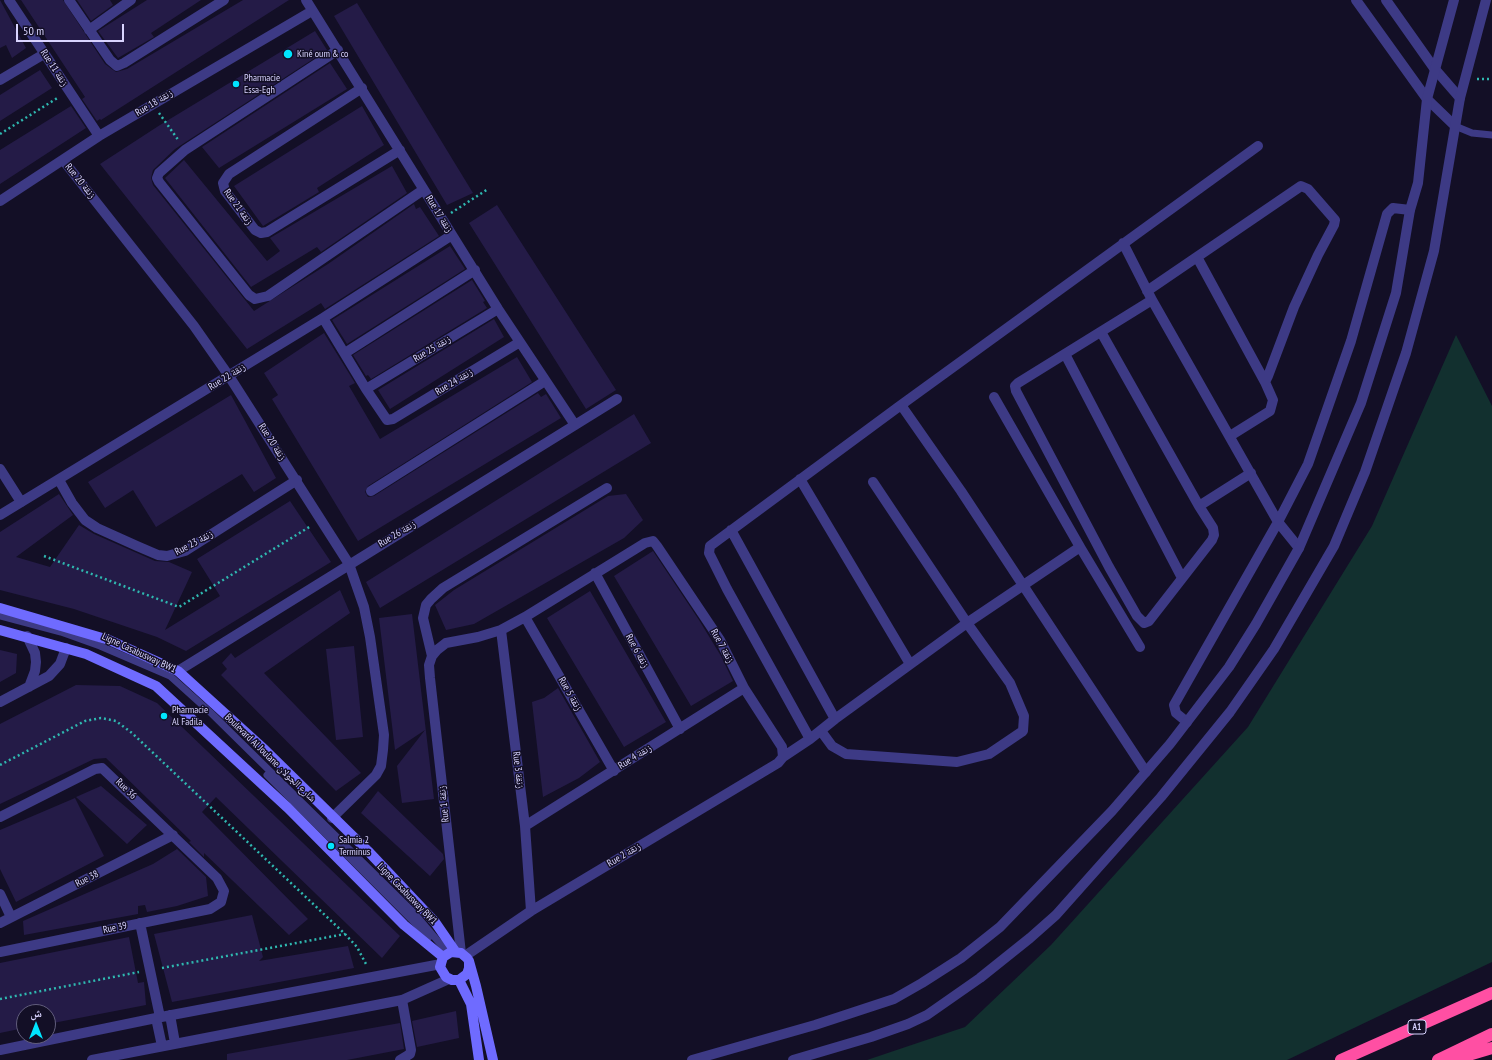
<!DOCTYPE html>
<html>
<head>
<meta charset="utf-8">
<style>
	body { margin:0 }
	#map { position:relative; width:1492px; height:1060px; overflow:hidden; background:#130f26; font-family:"PT Sans Narrow","Noto Naskh Arabic",sans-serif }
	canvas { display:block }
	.north { position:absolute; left:16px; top:1004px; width:40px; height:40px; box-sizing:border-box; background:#130f26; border:1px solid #625e7d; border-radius:50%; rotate:0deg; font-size:11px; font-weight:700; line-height:16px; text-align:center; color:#d9d4ff }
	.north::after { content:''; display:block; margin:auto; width:14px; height:18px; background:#00e5ff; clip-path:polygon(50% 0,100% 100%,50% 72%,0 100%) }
	.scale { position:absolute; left:16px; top:24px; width:108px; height:18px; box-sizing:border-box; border:2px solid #d9d4ff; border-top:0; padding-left:5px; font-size:12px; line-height:14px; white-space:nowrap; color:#d9d4ff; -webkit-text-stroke:3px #130f26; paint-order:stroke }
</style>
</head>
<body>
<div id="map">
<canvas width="1492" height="1060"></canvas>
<div class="north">ش</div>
<div class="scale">50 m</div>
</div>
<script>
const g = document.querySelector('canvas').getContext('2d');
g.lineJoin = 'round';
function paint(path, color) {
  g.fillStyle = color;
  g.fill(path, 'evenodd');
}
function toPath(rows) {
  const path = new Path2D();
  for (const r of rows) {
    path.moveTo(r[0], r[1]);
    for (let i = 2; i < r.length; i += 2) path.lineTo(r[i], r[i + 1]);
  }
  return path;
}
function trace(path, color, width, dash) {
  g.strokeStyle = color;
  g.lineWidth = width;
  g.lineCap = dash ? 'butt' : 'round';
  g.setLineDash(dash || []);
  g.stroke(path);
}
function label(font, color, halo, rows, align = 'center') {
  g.font = font + ' "PT Sans Narrow","Noto Naskh Arabic",sans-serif';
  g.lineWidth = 3;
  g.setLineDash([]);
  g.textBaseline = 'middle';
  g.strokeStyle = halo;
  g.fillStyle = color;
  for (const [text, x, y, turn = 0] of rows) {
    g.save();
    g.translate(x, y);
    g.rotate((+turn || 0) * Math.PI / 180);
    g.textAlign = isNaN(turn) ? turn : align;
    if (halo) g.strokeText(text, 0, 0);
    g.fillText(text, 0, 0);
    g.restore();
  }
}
paint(toPath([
	[1456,335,1492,406,1492,962,1287,1060,867,1060,965,1027,1051,945,1248,727,1372,526]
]), '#12302f');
paint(toPath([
	[0,0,26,48,12,58,6,45,0,48],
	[21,0,63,0,105,64,116,72,127,69,243,0,289,0,101,120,100,119,97,121,82,99,85,97],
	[77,0,110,0,113,5,91,21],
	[147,0,201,0,151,33,154,37,118,58,98,31],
	[357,3,473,193,447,205,334,16],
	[315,31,327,50,175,149,153,170,151,178,153,185,254,311,328,264,414,204,416,209,420,207,439,236,325,309,321,303,247,349,100,164,160,125],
	[330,63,347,89,219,168,202,147],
	[40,70,52,88,0,121,0,95],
	[71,106,86,128,0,184,0,150],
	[362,106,384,145,317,188,319,192,263,226,234,186],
	[184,160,267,261,280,251,270,238,392,166,407,193,321,252,317,247,251,287,165,178],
	[497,205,616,390,586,409,469,223],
	[450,246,465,269,347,344,332,320],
	[472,280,485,301,483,302,487,308,371,379,368,375,366,376,353,355],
	[494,319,504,337,390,409,378,390],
	[324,333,355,383,349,386,380,439,517,357,532,382,368,486,365,492,368,497,374,496,538,393,541,397,546,394,561,418,358,541,272,399,278,395,264,373],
	[231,395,276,478,254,492,242,474,156,527,133,490,105,508,88,482],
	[634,414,651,443,380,608,366,582],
	[59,494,73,515,16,557,50,567,79,525,94,534,155,561,169,562,192,572,165,630,220,596,197,559,290,501,331,562,186,651,157,637,74,609,0,590,0,532],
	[626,494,643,520,624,538,474,624,446,630,435,605,454,590,608,496],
	[653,551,699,620,721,656,733,681,691,706,614,576],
	[340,590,350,613,264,673,361,773,336,791,221,675,227,669,222,663,231,653,235,658],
	[590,591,666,722,624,747,547,618],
	[412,614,434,799,402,803,397,766,425,730,395,750,379,618],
	[354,646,363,737,336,740,326,649],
	[0,650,17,654,16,673,0,682],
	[76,685,120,686,157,703,400,936,382,958,216,797,202,812,308,919,289,935,204,853,204,857,189,842,191,841,106,758,94,759,0,804,0,724],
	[558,688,600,762,579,778,543,797,532,702,544,698],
	[101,786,147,825,127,844,76,797],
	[378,791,443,854,444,859,430,876,361,813],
	[75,798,104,856,16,902,0,869,0,830],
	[177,849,206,877,208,896,177,906,147,912,145,905,138,906,138,914,24,935,23,921,153,864],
	[252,915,263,957,259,961,348,946,354,968,172,1002,154,934],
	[129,937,138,983,144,982,146,1005,48,1024,48,1012,24,1012,24,1028,0,1033,0,963],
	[456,1011,459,1038,417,1047,412,1021],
	[400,1023,404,1049,347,1060,227,1060,227,1054]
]), '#241b47');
trace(toPath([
	[1477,79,1492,79],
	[159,113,179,141],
	[0,134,59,97],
	[451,213,488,189],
	[44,556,179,607,311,526],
	[0,765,85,721,101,718,116,721,132,733,345,934,357,947,367,966],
	[162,968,345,934],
	[0,999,139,972]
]), '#2fb8b0', 2.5, [2, 3]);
trace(toPath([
	[1455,126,1472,133,1492,135],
	[0,616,61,632,100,646,170,676,211,713,414,913,448,953],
	[267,775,429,937]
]), '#3d3a85', 7);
trace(toPath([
	[0,469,21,502]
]), '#3d3a85', 10);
trace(toPath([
	[9,0,99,136],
	[69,0,110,60,117,66,124,63,224,0],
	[306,0,498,309,575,425],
	[1356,0,1427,99,1455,126],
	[1386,0,1434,68,1460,98],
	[89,30,131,0],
	[338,50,185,150,159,173,157,178,159,182,249,295,255,299,268,296,423,190],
	[0,80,44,54],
	[362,88,229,174,223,183,225,191,255,230,261,233,267,232,400,150],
	[63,160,194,326,229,376,349,564,364,607,370,637,384,735,383,750,381,766,376,775,332,818],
	[0,201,99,136,312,11],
	[1123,243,1152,300,1278,522,1299,548],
	[1197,257,1265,382],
	[1147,291,1301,186,1308,189,1335,220,1334,225,1318,255,1294,307,1268,376,1265,382,1273,400,1270,411,1230,436],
	[323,318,366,389,387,420,393,419,520,342],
	[1101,332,1199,506,1213,528,1214,535,1212,540,1149,621,1144,623,1137,616,1109,567,1016,391,1015,386,1018,383,1152,300],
	[345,353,475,270],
	[1065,354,1182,578],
	[366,389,498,309],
	[901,405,1258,146],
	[800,479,910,664],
	[59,480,72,503,85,520,97,528,137,546,158,555,167,556,185,551,297,480],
	[371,491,545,381],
	[1199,506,1251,473],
	[0,515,323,318,452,235],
	[731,530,835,719],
	[1080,547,1140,647],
	[595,573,680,729],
	[525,617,614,771],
	[501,630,525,826,531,911],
	[27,636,35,653,36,662,35,671,29,687],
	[432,656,423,618,426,605,431,599,443,588,607,488],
	[178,671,617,399],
	[0,702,49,676,60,664,66,648],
	[1187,722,1176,713,1174,705,1278,522,1308,464,1351,341,1387,214,1393,208,1410,210],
	[821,731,832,746,846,754,957,762,989,754,1023,731,1024,716,1010,683,967,623,873,482],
	[810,739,727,589,709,553,710,546,901,405,961,491,1146,772],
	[0,817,95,769,102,768,217,878,224,891,221,902,210,909,0,952],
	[525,826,744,688],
	[0,894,11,917],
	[0,923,173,835],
	[140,923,160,1017],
	[461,953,430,678,429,665,432,656,437,650,446,643,478,637,501,630,525,617,645,543,653,541,657,546,720,640,744,688,782,747,783,757],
	[465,956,531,911,778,763,783,757,810,739,835,719,967,623,1080,547,994,397],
	[170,1015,175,1043],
	[156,1018,162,1046],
	[0,1050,156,1018,441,964],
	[92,1060,402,1000,449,979],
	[400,1060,410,1054,411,1050,402,1000]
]), '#3d3a85', 10);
trace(toPath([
	[692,1060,815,1025,894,999,922,983,961,958,1000,927,1112,811,1170,744,1229,667,1256,624,1299,548,1361,403,1396,293,1410,210,1418,183,1427,99,1454,0],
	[793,1060,871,1037,908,1024,927,1015,980,978,1030,938,1056,915,1161,797,1230,712,1274,649,1334,546,1365,472,1406,353,1434,251,1460,98,1486,0]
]), '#3d3a85', 10);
trace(toPath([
	[0,608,109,640,178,671,265,750,368,851,435,922,455,951],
	[0,630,86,654,156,686,288,808,404,925,443,957],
	[469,961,469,968,467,974,459,980,452,980,446,977,440,967,443,957,451,952,461,953,467,958,469,961,476,986,493,1060],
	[459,980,471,1004,479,1060]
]), '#6f6bff', 10);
trace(toPath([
	[1455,1059,1492,1048],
	[1341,1060,1492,993],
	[1438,1060,1492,1034]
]), '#ff4fa3', 12);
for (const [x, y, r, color] of [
	[288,54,5,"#00e5ff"],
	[236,84,4,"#00e5ff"],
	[164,716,4,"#00e5ff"],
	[331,846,4,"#00e5ff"]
]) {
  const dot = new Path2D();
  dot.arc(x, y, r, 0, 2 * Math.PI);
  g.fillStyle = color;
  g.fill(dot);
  trace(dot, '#130f26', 1.5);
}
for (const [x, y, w] of [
	[1417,1027,18]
]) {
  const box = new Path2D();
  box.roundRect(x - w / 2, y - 7, w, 14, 3);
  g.fillStyle = '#130f26';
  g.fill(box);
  trace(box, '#d9d4ff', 1);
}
label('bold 9px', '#d9d4ff', null, [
	["A1",1417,1027]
]);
label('10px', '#d9d4ff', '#130f26', [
	["Kiné oum & co",297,54],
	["Pharmacie",244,78],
	["Essa-Egh",244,90],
	["Pharmacie",172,710],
	["Al Fadila",172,722],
	["Salmia 2",339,840],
	["Terminus",339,852]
], 'left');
label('10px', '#d9d4ff', '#130f26', [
	["Rue 11 زنقة",54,68,57],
	["Rue 18 زنقة",154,103,-31],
	["Rue 20 زنقة",80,181,51],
	["Rue 21 زنقة",238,207,54],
	["Rue 17 زنقة",439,214,58],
	["Rue 25 زنقة",432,349,-31],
	["Rue 22 زنقة",227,377,-32],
	["Rue 24 زنقة",454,382,-31],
	["Rue 20 زنقة",272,442,57],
	["Rue 26 زنقة",397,534,-31],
	["Rue 23 زنقة",194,543,-28],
	["Rue 7 زنقة",722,646,61],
	["Rue 6 زنقة",637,651,61],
	["Ligne Casabusway BW1",139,653,25],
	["Rue 5 زنقة",570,694,60],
	["Rue 4 زنقة",635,757,-32],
	["Boulevard Al Joulane شارع الجولان",270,758,44],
	["Rue 3 زنقة",518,770,83],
	["Rue 36",126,789,44],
	["Rue 1 زنقة",444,804,-96],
	["Rue 2 زنقة",624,855,-31],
	["Rue 38",87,879,-27],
	["Ligne Casabusway BW1",407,894,46],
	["Rue 39",115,928,-12]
]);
</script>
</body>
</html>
